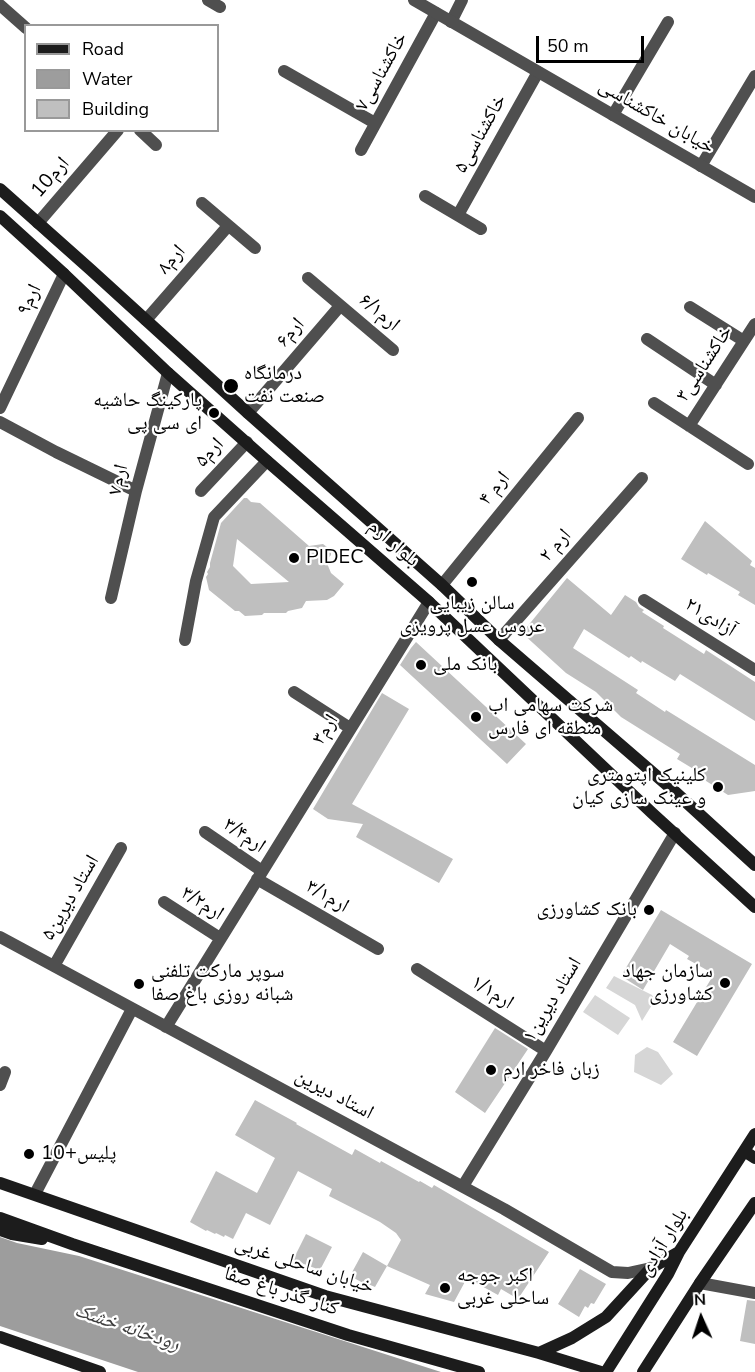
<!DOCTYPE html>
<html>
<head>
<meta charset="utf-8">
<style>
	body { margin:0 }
	#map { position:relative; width:755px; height:1372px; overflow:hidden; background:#fff; font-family:"Nunito Sans",sans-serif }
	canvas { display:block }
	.legend { position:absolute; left:24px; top:24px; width:195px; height:108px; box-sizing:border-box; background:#fff; border:2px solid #999; margin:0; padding:8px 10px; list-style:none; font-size:18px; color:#000 }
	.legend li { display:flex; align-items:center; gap:12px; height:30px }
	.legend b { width:30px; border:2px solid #999 }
	.north { position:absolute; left:671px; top:1288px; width:60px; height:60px; -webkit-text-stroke:4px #fff; paint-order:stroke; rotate:357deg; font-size:16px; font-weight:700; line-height:24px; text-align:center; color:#000 }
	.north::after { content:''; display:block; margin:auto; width:21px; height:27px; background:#000; clip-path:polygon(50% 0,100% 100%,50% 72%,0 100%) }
	.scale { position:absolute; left:536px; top:36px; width:108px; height:27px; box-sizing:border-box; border:3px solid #000; border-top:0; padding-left:8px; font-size:18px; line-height:21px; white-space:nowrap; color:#000; -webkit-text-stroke:4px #fff; paint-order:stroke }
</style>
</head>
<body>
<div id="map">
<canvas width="755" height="1372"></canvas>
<ul class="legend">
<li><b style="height:8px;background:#1c1c1c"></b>Road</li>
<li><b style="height:16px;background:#9d9d9d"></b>Water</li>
<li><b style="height:16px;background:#bfbfbf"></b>Building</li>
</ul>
<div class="north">N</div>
<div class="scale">50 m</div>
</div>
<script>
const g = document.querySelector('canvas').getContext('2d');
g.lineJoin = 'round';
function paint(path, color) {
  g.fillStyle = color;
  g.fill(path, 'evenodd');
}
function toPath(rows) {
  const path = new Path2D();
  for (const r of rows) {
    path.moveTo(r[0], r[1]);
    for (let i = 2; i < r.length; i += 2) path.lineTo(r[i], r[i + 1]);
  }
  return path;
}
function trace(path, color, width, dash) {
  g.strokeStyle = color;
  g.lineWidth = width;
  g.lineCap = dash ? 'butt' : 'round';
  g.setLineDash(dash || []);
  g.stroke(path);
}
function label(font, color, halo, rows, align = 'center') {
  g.font = font + ' "Nunito Sans","Noto Naskh Arabic",sans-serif';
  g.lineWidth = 4.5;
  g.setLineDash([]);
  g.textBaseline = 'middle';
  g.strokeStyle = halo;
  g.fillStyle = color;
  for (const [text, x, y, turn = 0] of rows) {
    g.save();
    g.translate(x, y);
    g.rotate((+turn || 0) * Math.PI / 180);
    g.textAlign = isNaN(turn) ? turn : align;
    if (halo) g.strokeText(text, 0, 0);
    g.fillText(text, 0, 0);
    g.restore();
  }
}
paint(toPath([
	[614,976,652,995,655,1000,642,1021,635,1005,606,988],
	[595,995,630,1018,618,1035,583,1012],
	[647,1047,658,1052,673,1074,661,1085,634,1072,635,1055]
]), '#d6d6d6');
paint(toPath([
	[0,1237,17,1243,79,1256,441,1372,138,1372,0,1326]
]), '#9d9d9d');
paint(toPath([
	[244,498,247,498,251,502,260,503,309,546,323,544,331,550,331,555,326,561,331,573,344,584,334,596,327,600,306,601,302,608,288,611,286,613,264,613,262,615,245,616,239,611,235,611,209,590,206,577,208,574,207,572,210,567,210,563,221,523],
	[237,539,289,582,251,584,233,566],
	[705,521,752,561,750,565,755,568,755,605,738,595,740,592,708,573,707,575,681,559],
	[567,578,611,615,625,595,636,602,639,607,644,610,642,612,664,626,663,628,704,654,706,650,755,682,755,721,680,674,675,681,642,661,641,663,631,656,629,658,584,629,573,648,638,690,636,693,665,712,666,710,755,765,755,791,728,795,703,779,705,776,677,759,680,754,621,717,596,692,566,673,522,633],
	[416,642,526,744,507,764,400,665,411,648],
	[382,693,409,709,352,804,453,859,439,883,356,837,363,824,328,819,313,809],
	[661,910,752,964,697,1056,673,1042,714,974,687,959,689,956,670,944,643,990,621,976],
	[495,1028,528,1049,485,1113,455,1092],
	[255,1100,297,1123,296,1124,352,1155,355,1149,380,1163,381,1161,419,1182,420,1181,432,1188,434,1185,549,1252,518,1299,501,1289,498,1295,467,1278,454,1302,425,1294,430,1285,387,1266,401,1240,396,1233,380,1222,329,1196,332,1189,298,1171,270,1225,246,1213,233,1239,225,1235,224,1237,216,1233,215,1234,207,1230,206,1231,190,1222,216,1171,257,1193,275,1158,235,1135],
	[306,1234,332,1247,320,1270,293,1260],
	[363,1252,387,1266,375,1287,368,1284,367,1285,350,1276],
	[580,1269,606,1284,594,1304,591,1303,588,1308,585,1306,579,1317,558,1304],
	[747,1300,755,1301,755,1344,740,1341]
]), '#bfbfbf');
trace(toPath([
	[208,0,220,7],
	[0,5,26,28],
	[451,22,462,0],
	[284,71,375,123],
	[613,115,668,22],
	[140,130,156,145],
	[361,150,436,13],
	[701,166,755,76],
	[425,196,481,229],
	[202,203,255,248],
	[458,215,538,72],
	[38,223,118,130],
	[308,278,393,350],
	[690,307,744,341],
	[146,320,228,226],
	[647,339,716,385],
	[654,403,748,464],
	[0,408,64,274],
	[248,413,340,306],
	[0,422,56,452,136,491],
	[689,426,755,324],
	[201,491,247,442],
	[442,585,578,418],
	[111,598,136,491,168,373],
	[644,600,755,670],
	[185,640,196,581,214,517,267,461],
	[499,640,642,478],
	[294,692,350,728],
	[205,832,262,871],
	[257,879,378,949],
	[164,902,220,938],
	[0,937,504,1209,612,1272,628,1273,651,1268],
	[54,966,121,848],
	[417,969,546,1051],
	[166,1027,429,602],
	[0,1085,5,1072],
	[463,1186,546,1051,675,833],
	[35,1194,132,1009],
	[700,1283,755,1293]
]), '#4f4f4f', 12);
trace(toPath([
	[414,0,755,197]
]), '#4f4f4f', 12);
trace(toPath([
	[0,189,91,270,248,413,442,585,499,640,674,791,755,865],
	[0,216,64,274,168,373,267,461,429,602,652,813,755,907],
	[744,1151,755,1158],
	[0,1183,325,1296,539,1353,601,1372],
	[0,1218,72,1244,348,1335,479,1372],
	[0,1230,12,1234,42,1239],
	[0,1337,100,1372],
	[539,1353,572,1338,606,1317,651,1268,679,1252],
	[606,1372,668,1274,679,1252,755,1134],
	[643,1372,700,1283,755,1203]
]), '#1c1c1c', 12);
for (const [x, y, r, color] of [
	[231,386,8,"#000"],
	[214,413,6,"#000"],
	[294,558,6,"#000"],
	[472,582,6,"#000"],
	[421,665,6,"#000"],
	[476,717,6,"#000"],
	[718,787,6,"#000"],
	[649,910,6,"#000"],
	[725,983,6,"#000"],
	[139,984,6,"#000"],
	[491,1070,6,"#000"],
	[29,1154,6,"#000"],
	[445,1288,6,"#000"]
]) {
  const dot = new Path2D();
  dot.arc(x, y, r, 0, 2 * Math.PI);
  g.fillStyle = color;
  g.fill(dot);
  trace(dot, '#fff', 2);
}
label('20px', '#000', '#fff', [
	["خاکشناسی۷",382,72,-61],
	["خیابان خاکشناسی",656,117,30],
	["خاکشناسی۵",481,134,-61],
	["ارم10",51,178,-49],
	["ارم۸",172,260,-49],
	["ارم۹",30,300,-64],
	["۶/۱ارم",379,313,40],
	["ارم۶",291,333,-49],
	["خاکشناسی۳",705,364,-57],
	["ارم۵",210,453,-47],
	["ارم۷",119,480,-76],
	["ارم ۴",495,489,-51],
	["بلوار ارم",393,544,41],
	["ارم ۲",556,546,-48],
	["آزادی۲۱",710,618,32],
	["ارم۳",326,730,-58],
	["۳/۴ارم",244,836,34],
	["۳/۱ارم",327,897,30],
	["استاد دیرین۵",71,898,-60],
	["۳/۲ارم",202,904,32],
	["۱/۱ارم",492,993,32],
	["استاد دیرین۱",553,1000,-59],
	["استاد دیرین",334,1095,28],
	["بلوار آزادی",664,1243,-58],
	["خیابان ساحلی غربی",304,1266,18],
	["کنار گذر باغ صفا",281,1292,18]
]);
label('20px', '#000', '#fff', [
	["درمانگاه",244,374],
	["صنعت نفت",244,397],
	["پارکینگ حاشیه",202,401,"right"],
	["ای سی پی",202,424,"right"],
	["PIDEC",306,558],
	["سالن زیبایی",472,604,"center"],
	["عروس عسل پرويزی",472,627,"center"],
	["بانک ملی",433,665],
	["شرکت سهامی اب",488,706],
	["منطقه ای فارس",488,729],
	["کلینیک اپتومتری",706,776,"right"],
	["و عینک سازی کیان",706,799,"right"],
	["بانک کشاورزی",637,910,"right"],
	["سوپر مارکت تلفنی",151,972],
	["شبانه روزی باغ صفا",151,995],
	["سازمان جهاد",713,972,"right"],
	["کشاورزی",713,995,"right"],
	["زبان فاخر ارم",503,1070],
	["پلیس+10",41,1154],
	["اکبر جوجه",457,1276],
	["ساحلی غربی",457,1299]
], 'left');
label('italic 21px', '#3e3e3e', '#fff', [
	["رودخانه خشک",127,1328,19]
]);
</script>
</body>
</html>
